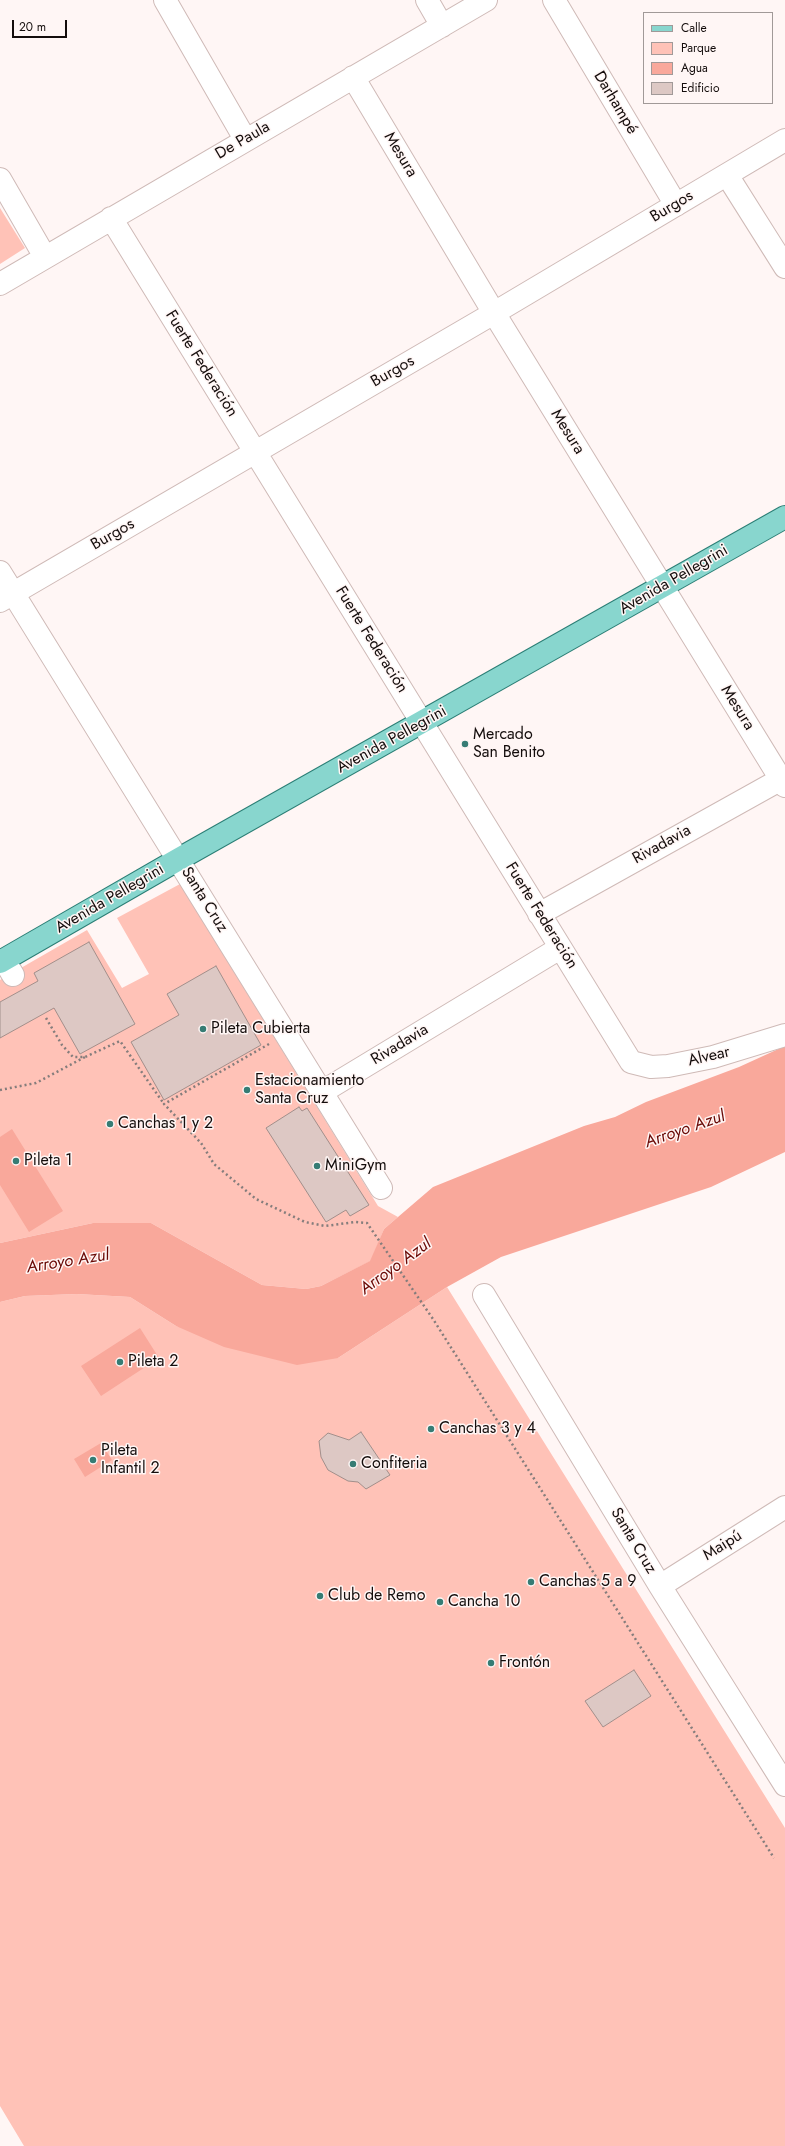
<!DOCTYPE html>
<html>
<head>
<meta charset="utf-8">
<style>
	body { margin:0 }
	#map { position:relative; width:785px; height:2146px; overflow:hidden; background:#fff6f5; font-family:Jost,sans-serif }
	canvas { display:block }
	.legend { position:absolute; left:643px; top:12px; width:130px; height:92px; box-sizing:border-box; background:#fff6f5; border:1px solid #a19998; margin:0; padding:5px 7px; list-style:none; font-size:12px; color:#140d0c }
	.legend li { display:flex; align-items:center; gap:8px; height:20px }
	.legend b { width:20px; border:1px solid #a19998 }
	.scale { position:absolute; left:12px; top:20px; width:55px; height:18px; box-sizing:border-box; border:2px solid #140d0c; border-top:0; padding-left:5px; font-size:12px; line-height:14px; white-space:nowrap; color:#140d0c; -webkit-text-stroke:3px #fff6f5; paint-order:stroke }
</style>
</head>
<body>
<div id="map">
<canvas width="785" height="2146"></canvas>
<ul class="legend">
<li><b style="height:5px;background:#88d6ce"></b>Calle</li>
<li><b style="height:11px;background:#ffc2b7"></b>Parque</li>
<li><b style="height:11px;background:#f9a89b"></b>Agua</li>
<li><b style="height:11px;background:#ddc8c4"></b>Edificio</li>
</ul>
<div class="scale">20 m</div>
</div>
<script>
const g = document.querySelector('canvas').getContext('2d');
g.lineJoin = 'round';
function paint(path, color) {
  g.fillStyle = color;
  g.fill(path, 'evenodd');
}
function toPath(rows) {
  const path = new Path2D();
  for (const r of rows) {
    path.moveTo(r[0], r[1]);
    for (let i = 2; i < r.length; i += 2) path.lineTo(r[i], r[i + 1]);
  }
  return path;
}
function trace(path, color, width, dash) {
  g.strokeStyle = color;
  g.lineWidth = width;
  g.lineCap = dash ? 'butt' : 'round';
  g.setLineDash(dash || []);
  g.stroke(path);
}
function label(font, color, halo, rows, align = 'center') {
  g.font = font + ' Jost,sans-serif';
  g.lineWidth = 3;
  g.setLineDash([]);
  g.textBaseline = 'middle';
  g.strokeStyle = halo;
  g.fillStyle = color;
  for (const [text, x, y, turn = 0] of rows) {
    g.save();
    g.translate(x, y);
    g.rotate((+turn || 0) * Math.PI / 180);
    g.textAlign = isNaN(turn) ? turn : align;
    if (halo) g.strokeText(text, 0, 0);
    g.fillText(text, 0, 0);
    g.restore();
  }
}
paint(toPath([
	[0,208,25,248,0,264],
	[180,884,378,1206,398,1217,384,1229,371,1261,321,1286,306,1289,262,1285,151,1223,93,1223,0,1243,0,980,87,930,122,988,149,974,117,918],
	[447,1287,785,1828,785,2146,24,2146,0,2106,0,1302,25,1296,77,1294,130,1297,176,1326,338,1358]
]), '#ffc2b7');
paint(toPath([
	[785,1046,785,1152,711,1187,501,1257,447,1287,338,1358,297,1365,224,1347,176,1326,130,1297,77,1294,25,1296,0,1302,0,1243,93,1223,151,1223,262,1285,306,1289,321,1286,370,1261,384,1229,433,1187,584,1126,615,1117,646,1102,739,1067],
	[12,1129,63,1211,29,1232,0,1185,0,1137],
	[140,1328,159,1358,101,1396,81,1366],
	[101,1443,112,1460,85,1477,74,1459]
]), '#f9a89b');
const building = toPath([
	[89,942,135,1024,80,1054,54,1008,0,1038,0,1002,38,981,34,973,89,942],
	[216,966,261,1045,164,1100,131,1042,179,1015,167,994,216,966],
	[299,1107,302,1111,307,1108,369,1205,350,1216,346,1210,326,1222,266,1128,299,1107],
	[361,1432,390,1475,366,1489,358,1482,348,1481,328,1470,321,1457,319,1441,328,1433,349,1440,361,1432],
	[634,1670,651,1696,603,1727,585,1701,634,1670]
]);
paint(building, '#ddc8c4');
trace(building, '#a28f8b', 1);
const minor = toPath([
	[165,0,245,139],
	[427,0,442,26],
	[554,0,676,205],
	[353,77,494,313,785,786],
	[727,175,785,267],
	[0,179,45,257],
	[111,218,631,1062,651,1067,668,1066,713,1057,785,1035],
	[0,284,486,0],
	[0,572,381,1188],
	[0,601,494,313,785,140],
	[539,914,785,777],
	[4,960,13,975],
	[322,1092,560,948],
	[484,1295,660,1586,785,1785],
	[660,1586,785,1507]
]);
const major = toPath([
	[0,962,179,859,785,517]
]);
trace(minor, '#cfbab7', 24);
trace(major, '#2b7e75', 24);
trace(toPath([
	[46,1018,62,1045,73,1057,85,1057,120,1041,164,1104],
	[269,1044,164,1104,201,1143,214,1164,256,1199,305,1222,325,1226,355,1222,367,1223,433,1319,774,1858],
	[0,1090,36,1083,85,1057]
]), '#857d7c', 2.5, [2, 3]);
trace(minor, '#fff', 22);
trace(major, '#88d6ce', 22);
for (const [x, y, r, color] of [
	[465,744,4,"#367c74"],
	[203,1029,4,"#367c74"],
	[247,1090,4,"#367c74"],
	[110,1124,4,"#367c74"],
	[16,1161,4,"#367c74"],
	[317,1166,4,"#367c74"],
	[120,1362,4,"#367c74"],
	[431,1429,4,"#367c74"],
	[93,1460,4,"#367c74"],
	[353,1464,4,"#367c74"],
	[531,1582,4,"#367c74"],
	[320,1596,4,"#367c74"],
	[440,1602,4,"#367c74"],
	[491,1663,4,"#367c74"]
]) {
  const dot = new Path2D();
  dot.arc(x, y, r, 0, 2 * Math.PI);
  g.fillStyle = color;
  g.fill(dot);
  trace(dot, '#fff6f5', 1.5);
}
label('16px', '#140d0c', '#fff6f5', [
	["Darhampé",615,103,59],
	["De Paula",243,141,-30],
	["Mesura",400,155,59],
	["Burgos",672,207,-31],
	["Fuerte Federación",201,364,58],
	["Burgos",393,372,-30],
	["Mesura",567,432,58],
	["Burgos",113,535,-30],
	["Avenida Pellegrini",674,580,-30],
	["Fuerte Federación",371,640,58],
	["Mesura",737,708,58],
	["Avenida Pellegrini",392,740,-29],
	["Rivadavia",662,845,-29],
	["Avenida Pellegrini",110,899,-30],
	["Santa Cruz",204,900,58],
	["Fuerte Federación",541,916,58],
	["Rivadavia",400,1045,-31],
	["Alvear",709,1057,-13],
	["Santa Cruz",633,1541,59],
	["Maipú",723,1546,-32]
]);
label('16px', '#140d0c', '#fff6f5', [
	["Mercado",473,735],
	["San Benito",473,753],
	["Pileta Cubierta",211,1029],
	["Estacionamiento",255,1081],
	["Santa Cruz",255,1099],
	["Canchas 1 y 2",118,1124],
	["Pileta 1",24,1161],
	["MiniGym",325,1166],
	["Pileta 2",128,1362],
	["Canchas 3 y 4",439,1429],
	["Pileta",101,1451],
	["Infantil 2",101,1469],
	["Confiteria",361,1464],
	["Canchas 5 a 9",539,1582],
	["Club de Remo",328,1596],
	["Cancha 10",448,1602],
	["Frontón",499,1663]
], 'left');
label('italic 17px', '#6a0905', '#fff6f5', [
	["Arroyo Azul",685,1130,-19],
	["Arroyo Azul",68,1262,-9],
	["Arroyo Azul",396,1267,-36]
]);
</script>
</body>
</html>
